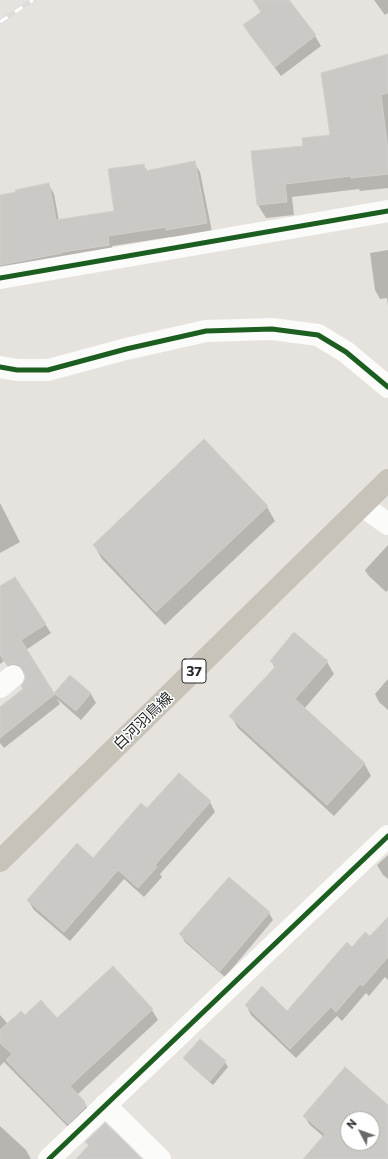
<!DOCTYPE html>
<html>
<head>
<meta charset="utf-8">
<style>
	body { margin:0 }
	#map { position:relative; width:388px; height:1159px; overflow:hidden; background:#e6e3de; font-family:Commissioner,sans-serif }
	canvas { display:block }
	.north { position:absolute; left:340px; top:1111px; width:40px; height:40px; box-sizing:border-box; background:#fff; border:1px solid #a9a9a9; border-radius:50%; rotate:311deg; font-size:11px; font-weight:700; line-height:16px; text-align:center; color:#282828 }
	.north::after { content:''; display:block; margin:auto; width:14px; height:18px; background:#6a6968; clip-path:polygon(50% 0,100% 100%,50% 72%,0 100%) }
</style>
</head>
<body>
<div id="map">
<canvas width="388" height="1159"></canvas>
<div class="north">N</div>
</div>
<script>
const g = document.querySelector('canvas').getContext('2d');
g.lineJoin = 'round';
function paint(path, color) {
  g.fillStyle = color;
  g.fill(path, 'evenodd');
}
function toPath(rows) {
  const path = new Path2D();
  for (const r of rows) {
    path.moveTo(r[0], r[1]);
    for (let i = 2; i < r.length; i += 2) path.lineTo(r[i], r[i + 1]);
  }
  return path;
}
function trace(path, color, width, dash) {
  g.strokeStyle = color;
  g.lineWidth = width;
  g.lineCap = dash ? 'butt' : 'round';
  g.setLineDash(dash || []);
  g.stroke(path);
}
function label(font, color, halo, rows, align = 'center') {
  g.font = font + ' Commissioner,"Noto Sans JP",sans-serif';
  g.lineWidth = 3;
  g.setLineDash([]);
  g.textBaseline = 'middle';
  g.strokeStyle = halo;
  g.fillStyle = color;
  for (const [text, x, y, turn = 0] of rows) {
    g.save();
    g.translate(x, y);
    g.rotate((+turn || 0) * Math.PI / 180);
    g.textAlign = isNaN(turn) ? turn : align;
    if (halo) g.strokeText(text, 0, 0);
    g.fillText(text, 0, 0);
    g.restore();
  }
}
paint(toPath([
	[254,0,288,0,315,36,321,46,281,76,250,35,244,26,262,12],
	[374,0,388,0,388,13,385,15],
	[388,55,388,188,360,191,359,189,292,197,294,215,266,218,258,205,304,147,331,136],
	[194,162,200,172,212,232,173,240,171,237,112,246,114,254,0,267,0,196,49,185,54,194,59,221,115,212,144,165,147,171],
	[388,250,388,306,387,298,380,299,375,290,370,253],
	[0,503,20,542,0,553],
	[267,507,275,521,165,625,102,559,94,545],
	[388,545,388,590,386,592,368,575,365,570],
	[0,588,45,624,51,633,26,650,54,694,70,676,91,694,96,703,81,720,57,699,60,704,4,748,0,743,0,709,24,689,26,675,24,674,17,673,13,674,4,661,0,664],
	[271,661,327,662,334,674,304,709,364,763,371,776,334,816,238,728,231,716,275,668],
	[388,679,388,710,379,702,375,694],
	[210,802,215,812,160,874,162,877,144,897,124,879,70,941,34,910,28,900,93,859,147,810],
	[388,855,388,879,383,875,377,865],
	[269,913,273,920,225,977,185,942,180,934],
	[388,918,388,980,385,977,369,996,366,993,342,1021,337,1016,296,1058,251,1015,246,1005,287,1012,353,948,370,937],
	[113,967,152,1010,158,1020,77,1095,84,1102,90,1112,74,1133,4,1062,0,1066,0,1015,8,1024,25,1017,57,1019],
	[200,1041,225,1062,228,1067,213,1085,188,1063,185,1058],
	[388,1106,388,1159,305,1159,324,1137,310,1125,304,1116],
	[348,1119,372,1119,372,1143,348,1143],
	[0,1126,26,1150,31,1159,0,1159]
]), '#0003');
const building = toPath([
	[253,0,289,0,316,35,275,67,243,25,261,12,253,0],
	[388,54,388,93,381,95,388,151,388,174,351,178,351,176,285,184,287,202,257,205,251,151,303,146,302,138,330,135,321,73,388,54],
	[195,161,207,223,166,230,166,227,108,236,109,245,62,252,62,253,0,265,0,195,16,192,15,190,49,183,56,220,114,211,108,169,144,164,145,171,195,161],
	[204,439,268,506,156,612,93,545,204,439],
	[15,577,46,624,21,640,54,693,70,675,91,693,76,711,54,693,55,694,0,738,0,707,23,689,21,686,25,680,25,673,22,668,17,664,11,664,7,665,0,655,0,586,15,577],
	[294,632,328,661,295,699,365,763,327,805,229,716,276,666,270,661,294,632],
	[179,773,211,801,155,865,157,867,138,888,118,870,64,932,27,900,77,843,93,858,141,803,147,808,179,773],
	[229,877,270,912,220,971,179,934,229,877],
	[388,917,388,957,363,986,360,984,336,1012,331,1007,290,1049,245,1005,262,986,287,1011,347,942,352,947,365,932,370,936,388,917],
	[113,966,153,1009,70,1086,85,1102,83,1103,86,1106,68,1124,6,1060,12,1054,0,1043,0,1030,21,1011,25,1015,41,1000,57,1018,113,966],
	[200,1039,226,1061,210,1081,183,1058,200,1039],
	[345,1067,388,1105,388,1159,303,1159,325,1134,303,1116,345,1067],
	[348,1119,372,1119,372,1143,348,1143,348,1119],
	[105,1123,118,1135,142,1159,76,1159,89,1145,85,1142,105,1123]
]);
paint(building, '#cbc9c5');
trace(building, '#d1cfca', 1);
trace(toPath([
	[0,278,388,211],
	[0,367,17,370,48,370,126,349,206,331,272,329,318,335,346,352,388,387],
	[363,506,388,524],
	[0,687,13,676],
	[105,1105,160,1159],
	[49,1159,388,836]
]), '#fbfbfa', 22);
trace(toPath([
	[0,861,388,480]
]), '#c7c3b9', 22);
const rail = toPath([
	[0,22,33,0]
]);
trace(rail, '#dddcdd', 4.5);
trace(rail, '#fff', 3, [9]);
trace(toPath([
	[0,278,388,211],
	[0,367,17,370,48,370,126,349,206,331,272,329,318,335,346,352,388,387],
	[49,1159,388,836]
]), '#1b5e20', 5);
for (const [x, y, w] of [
	[194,671,24]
]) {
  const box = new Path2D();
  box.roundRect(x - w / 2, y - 12, w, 24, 3);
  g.fillStyle = '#fff';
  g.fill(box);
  trace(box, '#282828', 1);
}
label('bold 14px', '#282828', null, [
	["37",194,671]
]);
label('15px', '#282828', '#fff', [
	["白河羽鳥線",143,721,-44]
]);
</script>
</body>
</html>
